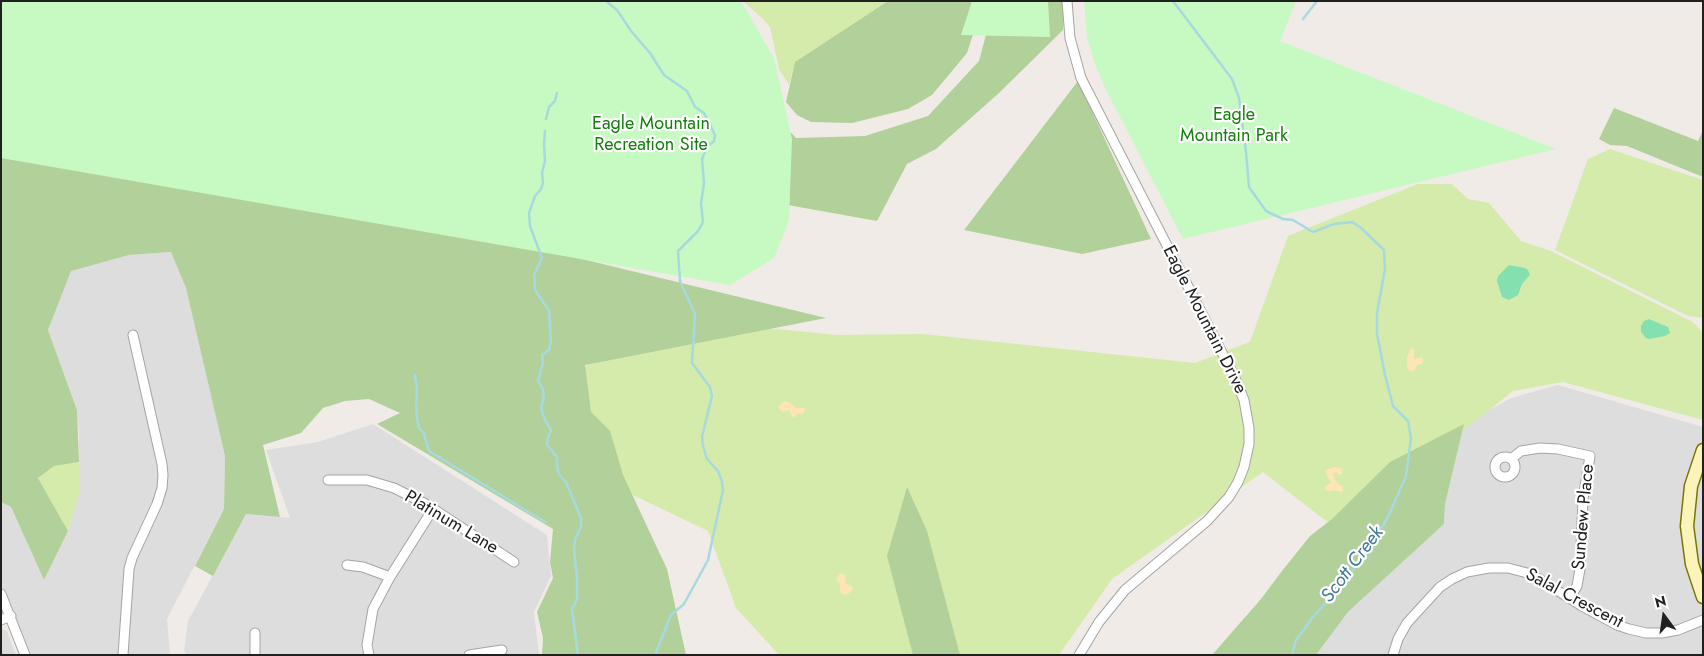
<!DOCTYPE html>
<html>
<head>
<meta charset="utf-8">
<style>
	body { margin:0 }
	#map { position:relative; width:1704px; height:656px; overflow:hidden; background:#f0ebe6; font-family:Jost,sans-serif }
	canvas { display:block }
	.frame { position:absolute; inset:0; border:2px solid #202020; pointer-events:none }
	.north { position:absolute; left:1639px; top:591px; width:50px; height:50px; -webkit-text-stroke:4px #fff; paint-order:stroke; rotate:346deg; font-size:14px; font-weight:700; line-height:20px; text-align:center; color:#202020 }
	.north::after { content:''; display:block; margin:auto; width:18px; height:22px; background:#202020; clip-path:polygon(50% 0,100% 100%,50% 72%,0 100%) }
</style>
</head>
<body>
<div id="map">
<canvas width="1704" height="656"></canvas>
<div class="frame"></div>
<div class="north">N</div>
</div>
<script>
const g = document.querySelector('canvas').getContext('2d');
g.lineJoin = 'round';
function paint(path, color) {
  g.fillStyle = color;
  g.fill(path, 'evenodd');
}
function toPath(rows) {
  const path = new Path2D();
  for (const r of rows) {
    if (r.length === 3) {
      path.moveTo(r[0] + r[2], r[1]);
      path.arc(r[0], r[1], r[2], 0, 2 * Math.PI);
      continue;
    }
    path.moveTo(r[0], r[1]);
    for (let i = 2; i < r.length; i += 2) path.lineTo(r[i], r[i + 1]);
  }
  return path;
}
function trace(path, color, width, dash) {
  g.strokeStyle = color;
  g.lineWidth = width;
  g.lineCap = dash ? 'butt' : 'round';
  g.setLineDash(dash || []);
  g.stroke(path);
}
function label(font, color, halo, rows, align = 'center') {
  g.font = font + ' Jost,sans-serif';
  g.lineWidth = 4.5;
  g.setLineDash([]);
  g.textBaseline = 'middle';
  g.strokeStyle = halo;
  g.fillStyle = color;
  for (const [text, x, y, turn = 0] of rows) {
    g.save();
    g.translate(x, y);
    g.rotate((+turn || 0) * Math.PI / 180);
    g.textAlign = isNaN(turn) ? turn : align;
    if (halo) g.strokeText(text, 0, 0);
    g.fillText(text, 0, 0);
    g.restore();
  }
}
paint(toPath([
	[171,252,186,288,225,456,224,509,167,619,170,655,30,655,1,585,1,502,11,507,44,580,68,531,79,494,79,435,77,410,48,330,71,270,129,255],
	[1558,385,1703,427,1703,655,1316,655,1348,612,1444,524,1445,504,1464,424,1511,398],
	[373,424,547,535,551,576,534,612,539,655,186,655,184,650,188,621,246,514,290,518,266,450,318,442],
	[1,628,7,631,16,655,1,655]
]), '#dedddd');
paint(toPath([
	[743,1,888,1,795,62,789,85,779,69,770,27,763,19],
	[1610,149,1703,180,1703,318,1688,316,1555,250,1588,159],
	[1418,184,1452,184,1468,199,1489,203,1521,241,1551,251,1693,322,1703,333,1703,420,1563,382,1513,391,1448,443,1353,537,1322,518,1263,472,1112,579,1059,655,779,655,736,608,708,531,608,483,561,389,610,345,737,325,837,335,923,334,1195,363,1250,342,1288,236],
	[79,462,79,494,68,531,38,478,54,466]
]), '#d4ebac');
paint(toPath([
	[888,1,982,1,978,19,967,53,932,95,908,109,852,123,811,122,797,115,786,102,795,62],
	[995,1,1063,1,1063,30,999,93,936,149,907,164,877,221,192,98,1,23,774,115,796,138,865,136,928,116,979,61],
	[1078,81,1151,239,1082,254,964,230],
	[1614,108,1698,141,1703,130,1703,177,1627,146,1610,145,1599,139],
	[1,157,520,244,826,318,585,365,591,412,610,431,623,475,667,569,686,655,542,655,543,638,537,612,553,578,550,562,553,529,377,424,400,413,369,399,345,401,323,408,301,433,263,445,280,517,246,514,213,576,195,566,224,509,225,456,186,288,171,252,129,255,71,271,48,330,77,410,79,462,54,466,38,478,68,531,44,580,11,507,1,502],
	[1464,424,1445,504,1444,524,1348,612,1316,655,1212,655,1261,599,1282,571,1310,536,1332,519,1390,462],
	[907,487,927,531,960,655,913,655,887,556]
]), '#b2d09a');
paint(toPath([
	[1411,348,1414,349,1414,359,1422,357,1423,360,1422,364,1417,365,1414,371,1411,371,1407,369,1407,357],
	[785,401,789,402,796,408,804,408,805,412,801,414,798,413,794,417,792,417,789,410,782,412,779,409,779,406],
	[1334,467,1342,469,1342,473,1340,475,1336,472,1333,474,1337,483,1343,487,1343,491,1341,492,1335,490,1328,491,1325,489,1325,486,1331,483,1325,471],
	[840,573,845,575,846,584,853,587,852,591,846,595,840,592,840,584,836,579]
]), '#ffe5b6');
paint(toPath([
	[1,1,741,1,774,58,792,139,789,220,774,258,730,285,1,158],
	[972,1,1048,1,1050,37,961,35],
	[1084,1,1296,1,1280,41,1556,149,1183,239,1105,88,1095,64,1087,38]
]), '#c7fac3');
paint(toPath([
	[1509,265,1525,268,1528,270,1530,275,1522,284,1518,295,1509,300,1502,297,1497,281,1498,276],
	[1649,319,1668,327,1670,333,1665,336,1649,339,1646,338,1641,332,1641,326,1644,321]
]), '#84e0af');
trace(toPath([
	[606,1,617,10,631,31,650,53,664,75,687,91,695,107,704,113,715,135,714,141,707,147,702,159,704,183,701,204,703,222,698,231,678,251,680,281,695,314,692,363,710,387,712,396,702,437,703,446,707,459,718,471,722,482,723,490,708,560,684,604,671,615,655,655],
	[1173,1,1232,79,1239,98,1246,152,1249,187,1266,211,1283,219,1293,220,1313,232,1334,224,1352,222,1360,227,1384,250,1385,269,1377,313,1377,334,1385,375,1393,406,1408,421,1411,438,1406,476,1388,517,1365,555,1344,582,1314,616,1296,640,1292,655],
	[1303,19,1317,1],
	[546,119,549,107,555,101,557,93],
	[545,131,544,144,545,161,542,173,543,183,541,189,535,196,529,213,530,226,542,258,534,275,535,290,549,311,550,327,551,341,549,350,542,355,543,363,538,380,543,390,544,399,541,407,544,418,551,430,547,440,547,445,557,457,557,467,559,474,566,482,581,518,581,527,575,540,574,550,577,576,577,600,572,609,578,655],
	[415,375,417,389,416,408,417,418,419,428,424,434,429,451,545,522]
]), '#a6dade', 2.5);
const street = toPath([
	[1067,1,1070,38,1081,78,1234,376,1244,400,1249,428,1249,444,1244,467,1238,482,1229,497,1207,521,1125,590,1099,622,1079,655],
	[1505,467,10],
	[1511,459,1521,451,1540,448,1558,449,1590,456,1583,499,1580,569,1577,586,1570,598],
	[328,480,367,480,394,488,426,504,514,562],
	[347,565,363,567,390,577],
	[1,594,25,655],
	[1,620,11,616],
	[255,633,255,655],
	[123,655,129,569,132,558,157,504,162,488,163,475,162,464,133,335],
	[369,655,367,645,373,609,390,577,433,509],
	[469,655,502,650],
	[1393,655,1398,639,1407,623,1440,587,1452,579,1467,572,1489,568,1508,568,1531,574,1582,606,1617,625,1629,629,1646,633,1662,633,1678,630,1703,620]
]);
const secondary = toPath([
	[1703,450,1691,486,1687,526,1692,564,1703,597]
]);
trace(street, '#a4a4a4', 11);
trace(secondary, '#7a7604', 15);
trace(street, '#fff', 9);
trace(secondary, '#faf4ba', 12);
label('18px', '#12810a', '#fff', [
	["Eagle",1234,116],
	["Mountain Park",1234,137],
	["Eagle Mountain",651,125],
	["Recreation Site",651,146]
]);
label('18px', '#202020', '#fff', [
	["Eagle Mountain Drive",1204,320,63],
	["Sundew Place",1584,517,-85],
	["Platinum Lane",451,523,31],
	["Salal Crescent",1574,599,28]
]);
label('italic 19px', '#417a99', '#fff', [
	["Scott Creek",1353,565,-53]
]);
</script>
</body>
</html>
